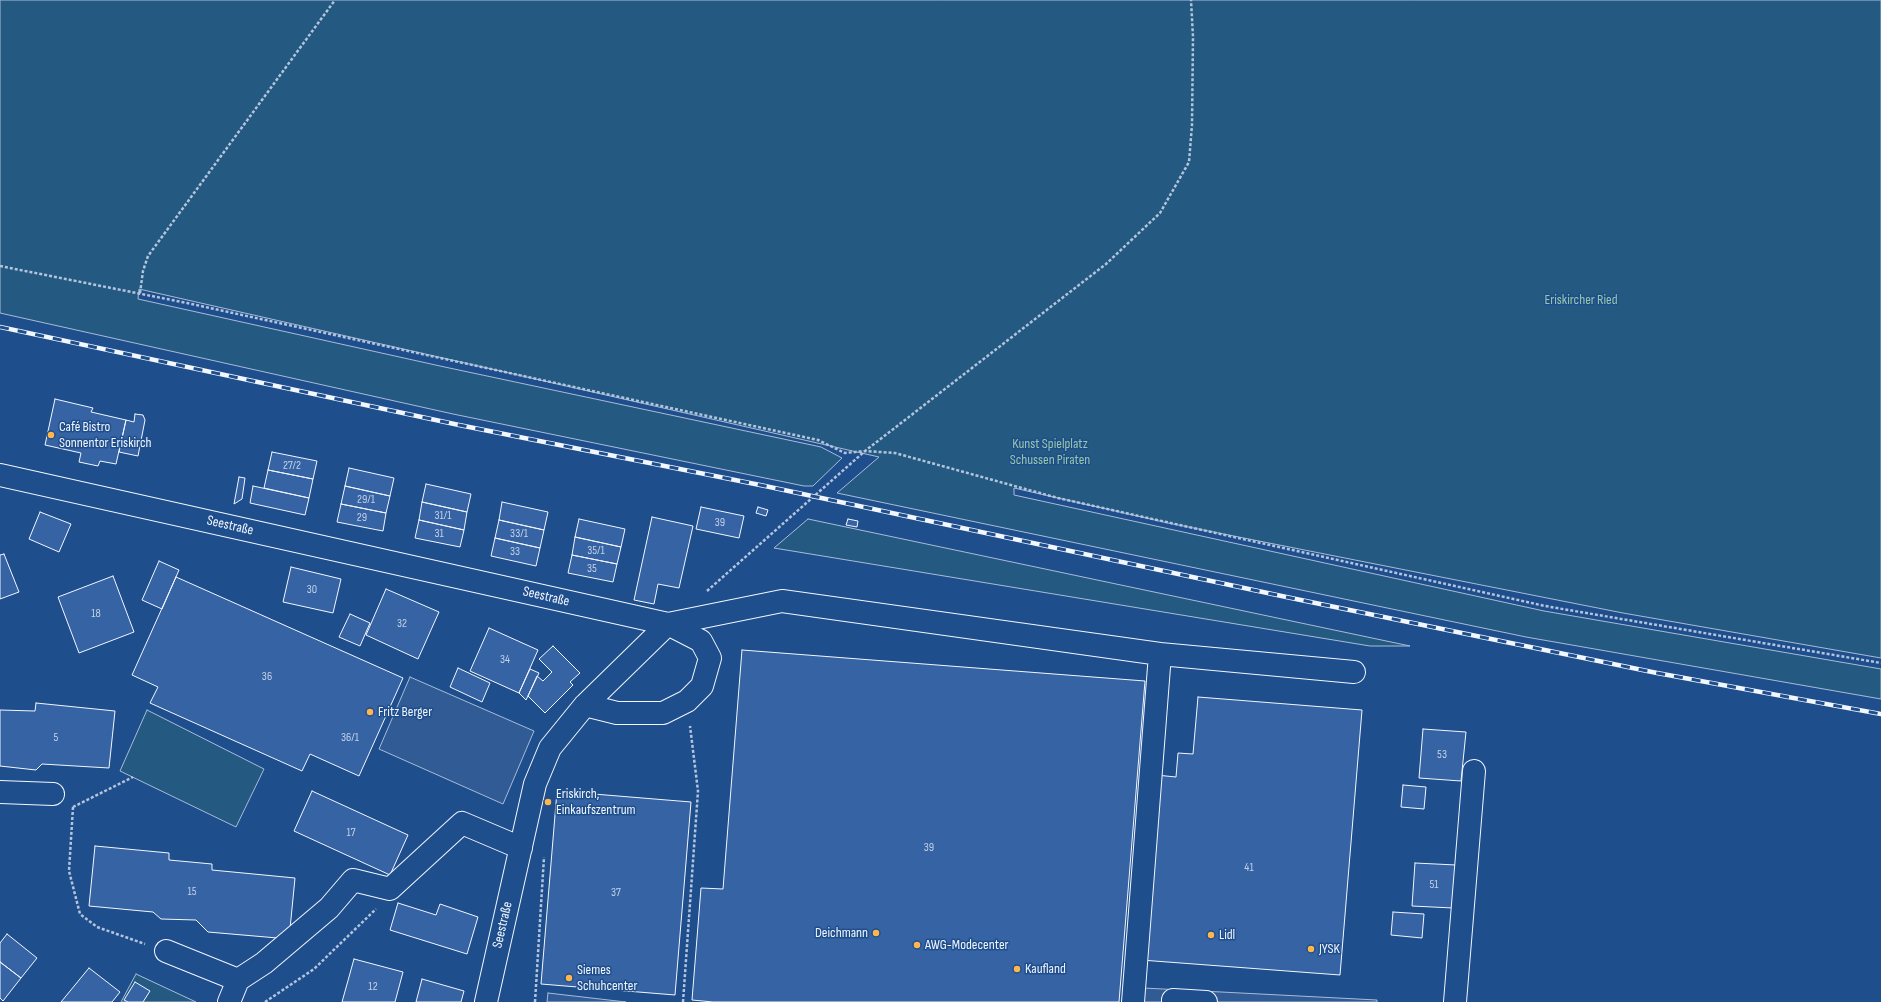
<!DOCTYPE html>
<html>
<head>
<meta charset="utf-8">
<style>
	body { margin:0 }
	canvas { display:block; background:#1f4e8c }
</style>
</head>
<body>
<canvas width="1881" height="1002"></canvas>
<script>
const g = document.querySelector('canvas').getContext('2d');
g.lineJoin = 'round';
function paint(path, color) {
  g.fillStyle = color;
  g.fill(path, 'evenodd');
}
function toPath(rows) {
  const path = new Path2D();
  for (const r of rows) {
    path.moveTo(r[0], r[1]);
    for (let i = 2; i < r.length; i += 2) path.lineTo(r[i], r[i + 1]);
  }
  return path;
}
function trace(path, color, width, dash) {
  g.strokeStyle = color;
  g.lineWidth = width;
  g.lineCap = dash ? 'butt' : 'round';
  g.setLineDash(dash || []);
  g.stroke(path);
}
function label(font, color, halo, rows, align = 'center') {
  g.font = font + ' "Sofia Sans Condensed",sans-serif';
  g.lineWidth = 3;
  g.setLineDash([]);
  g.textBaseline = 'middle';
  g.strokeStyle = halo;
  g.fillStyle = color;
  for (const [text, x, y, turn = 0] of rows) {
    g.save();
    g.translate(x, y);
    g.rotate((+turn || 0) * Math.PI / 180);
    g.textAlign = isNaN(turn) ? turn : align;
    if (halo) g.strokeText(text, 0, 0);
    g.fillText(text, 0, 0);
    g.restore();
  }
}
const green = toPath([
	[0,0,1881,0,1881,658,1623,613,1168,523,1014,488,1014,495,1544,611,1881,669,1881,699,1526,637,837,493,879,457,139,289,138,299,440,366,821,447,842,458,813,486,804,486,453,414,0,313,0,0],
	[808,519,1410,646,1370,646,774,548,808,519],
	[147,710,264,769,236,827,120,771,147,710],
	[136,974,196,1002,121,1002,136,974]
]);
paint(green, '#245a82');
trace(green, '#a8bbd7', 1);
const parking = toPath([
	[410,677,534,731,503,804,379,749,410,677],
	[1143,988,1377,1000,1377,1002,1141,1002,1143,988],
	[548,993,626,1002,547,1002,548,993]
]);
paint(parking, '#305b95');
trace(parking, '#a8bbd7', 1);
const building = toPath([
	[55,399,93,408,91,412,126,420,116,464,100,461,98,466,79,462,81,453,45,445,55,399],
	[135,414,143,415,145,420,138,456,119,452,126,420,134,422,135,414],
	[272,452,317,461,313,479,268,470,272,452],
	[349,468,394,478,390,496,345,486,349,468],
	[268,470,313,479,309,498,264,488,268,470],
	[239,477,245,478,242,499,234,504,239,477],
	[426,484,471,494,467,512,422,502,426,484],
	[253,486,309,498,305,515,250,503,253,486],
	[345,486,390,496,386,513,341,504,345,486],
	[422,502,467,512,464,530,419,520,422,502],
	[502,502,548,512,544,530,499,520,502,502],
	[341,504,386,513,383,531,337,522,341,504],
	[701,507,744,516,739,538,696,529,701,507],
	[758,507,768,510,766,516,756,513,758,507],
	[40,512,71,524,59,552,29,539,40,512],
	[652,517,693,526,679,588,658,584,654,604,634,600,652,517],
	[579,519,625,529,621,547,575,537,579,519],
	[848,519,858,521,857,527,846,525,848,519],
	[419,520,464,530,460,547,415,538,419,520],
	[499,520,544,530,540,548,495,538,499,520],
	[575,537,621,547,617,564,572,555,575,537],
	[495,538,540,548,536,566,491,556,495,538],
	[4,554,19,592,0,599,0,555,4,554],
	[572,555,617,564,613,582,568,573,572,555],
	[159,561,179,570,162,609,142,600,159,561],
	[291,567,341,579,333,613,283,602,291,567],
	[113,576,134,632,79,653,58,597,113,576],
	[176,577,403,678,359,776,310,754,302,771,150,703,158,687,132,675,176,577],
	[386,589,439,612,418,659,366,635,386,589],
	[350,614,370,623,360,646,339,637,350,614],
	[489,628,538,650,519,693,470,671,489,628],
	[553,646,580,673,570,682,573,685,545,713,528,696,537,676,543,681,552,672,539,659,553,646],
	[742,650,1145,681,1119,1002,713,1002,692,1000,701,888,723,889,742,650],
	[458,668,490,683,482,702,450,687,458,668],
	[530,669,539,673,526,700,519,693,530,669],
	[1198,697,1362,710,1340,975,1141,960,1156,775,1176,777,1178,753,1193,754,1198,697],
	[36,703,115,711,109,768,42,764,36,770,0,766,0,710,35,711,36,703],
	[1423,729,1466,732,1461,781,1419,778,1423,729],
	[1403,785,1426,787,1424,809,1401,807,1403,785],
	[312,791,408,835,390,875,294,831,312,791],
	[557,791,691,802,675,995,541,984,557,791],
	[95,846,169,853,169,860,212,864,212,870,295,878,289,939,208,932,196,920,161,919,153,912,89,906,95,846],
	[1415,863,1456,865,1453,908,1412,906,1415,863],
	[398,903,436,915,440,904,478,917,467,954,390,930,398,903],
	[1393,912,1424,914,1422,938,1391,935,1393,912],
	[7,934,37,958,21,978,0,962,0,943,7,934],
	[354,959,403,972,395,1002,342,1002,354,959],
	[0,962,21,978,3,1001,0,998,0,962],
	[89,968,120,992,112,1002,61,1002,89,968],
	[422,979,464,991,461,1002,416,1002,422,979],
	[135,982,150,991,143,1002,128,1002,124,1000,135,982]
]);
paint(building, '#3563a3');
trace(building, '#f2f6ff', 1);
const minor = toPath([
	[0,475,668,624,701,641,710,658,702,686,687,701,663,713,617,713,585,705],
	[668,624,782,601,1160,654,1133,1002],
	[1160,654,1354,672],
	[0,792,53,794],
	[166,951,238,980,264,963,329,908,353,880,390,889,462,823,521,848],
	[229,1002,238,980],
	[486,1002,535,784,550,748,585,705,668,624],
	[1173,1002,1173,1000,1206,1002],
	[1455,1002,1474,771]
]);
trace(minor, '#f2f6ff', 24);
trace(toPath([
	[0,266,187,303,818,440,845,453,865,451,895,453,1058,498,1545,606,1881,663],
	[140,293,143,271,148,256,335,0],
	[707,591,865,451,1106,264,1160,213,1189,162,1192,125,1193,37,1191,0],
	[73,807,69,871,80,914,97,927,145,944],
	[73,807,133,777],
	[265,1002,314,969,376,909],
	[535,1002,544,857],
	[683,1002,698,791,690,726]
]), '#b3c4dc', 2.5, [3, 2]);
trace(minor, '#1f4e8c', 22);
const rail = toPath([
	[0,327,459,425,765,486,1291,598,1657,673,1881,714]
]);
trace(rail, '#f2f6ff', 4.5);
trace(rail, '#1f4e8c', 3, [9]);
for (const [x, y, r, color] of [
	[51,435,4,"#ffb74d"],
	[370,712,4,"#ffb74d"],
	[548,802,4,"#ffb74d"],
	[876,933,4,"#ffb74d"],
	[1211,935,4,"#ffb74d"],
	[917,945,4,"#ffb74d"],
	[1311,949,4,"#ffb74d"],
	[1017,969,4,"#ffb74d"],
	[569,978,4,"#ffb74d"]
]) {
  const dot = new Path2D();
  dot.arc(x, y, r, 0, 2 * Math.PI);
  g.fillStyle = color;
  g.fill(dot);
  trace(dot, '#1f4e8c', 1.5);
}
label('12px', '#c3d1e8', null, [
	["27/2",292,466],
	["29/1",366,500],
	["31/1",443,516],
	["29",362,518],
	["39",720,523],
	["31",439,534],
	["33/1",519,534],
	["35/1",596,551],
	["33",515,552],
	["35",592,569],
	["30",312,590],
	["18",96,614],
	["32",402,624],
	["34",505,660],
	["36",267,677],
	["5",56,738],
	["36/1",350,738],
	["53",1442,755],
	["17",351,833],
	["39",929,848],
	["41",1249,868],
	["51",1434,885],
	["15",192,892],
	["37",616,893],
	["12",373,987]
]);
label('14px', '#97c8a6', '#1f4e8c', [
	["Eriskircher Ried",1581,300],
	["Kunst Spielplatz",1050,444],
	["Schussen Piraten",1050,460]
]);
label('14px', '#f2f6ff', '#1f4e8c', [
	["Café Bistro",59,427],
	["Sonnentor Eriskirch",59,443],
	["Fritz Berger",378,712],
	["Eriskirch,",556,794],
	["Einkaufszentrum",556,810],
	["Deichmann",868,933,"right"],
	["Lidl",1219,935],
	["AWG-Modecenter",925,945],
	["JYSK",1319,949],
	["Kaufland",1025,969],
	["Siemes",577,970],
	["Schuhcenter",577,986]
], 'left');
label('14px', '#f2f6ff', '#1f4e8c', [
	["Seestraße",230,526,13],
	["Seestraße",546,597,13],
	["Seestraße",503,925,-77]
]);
</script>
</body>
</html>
